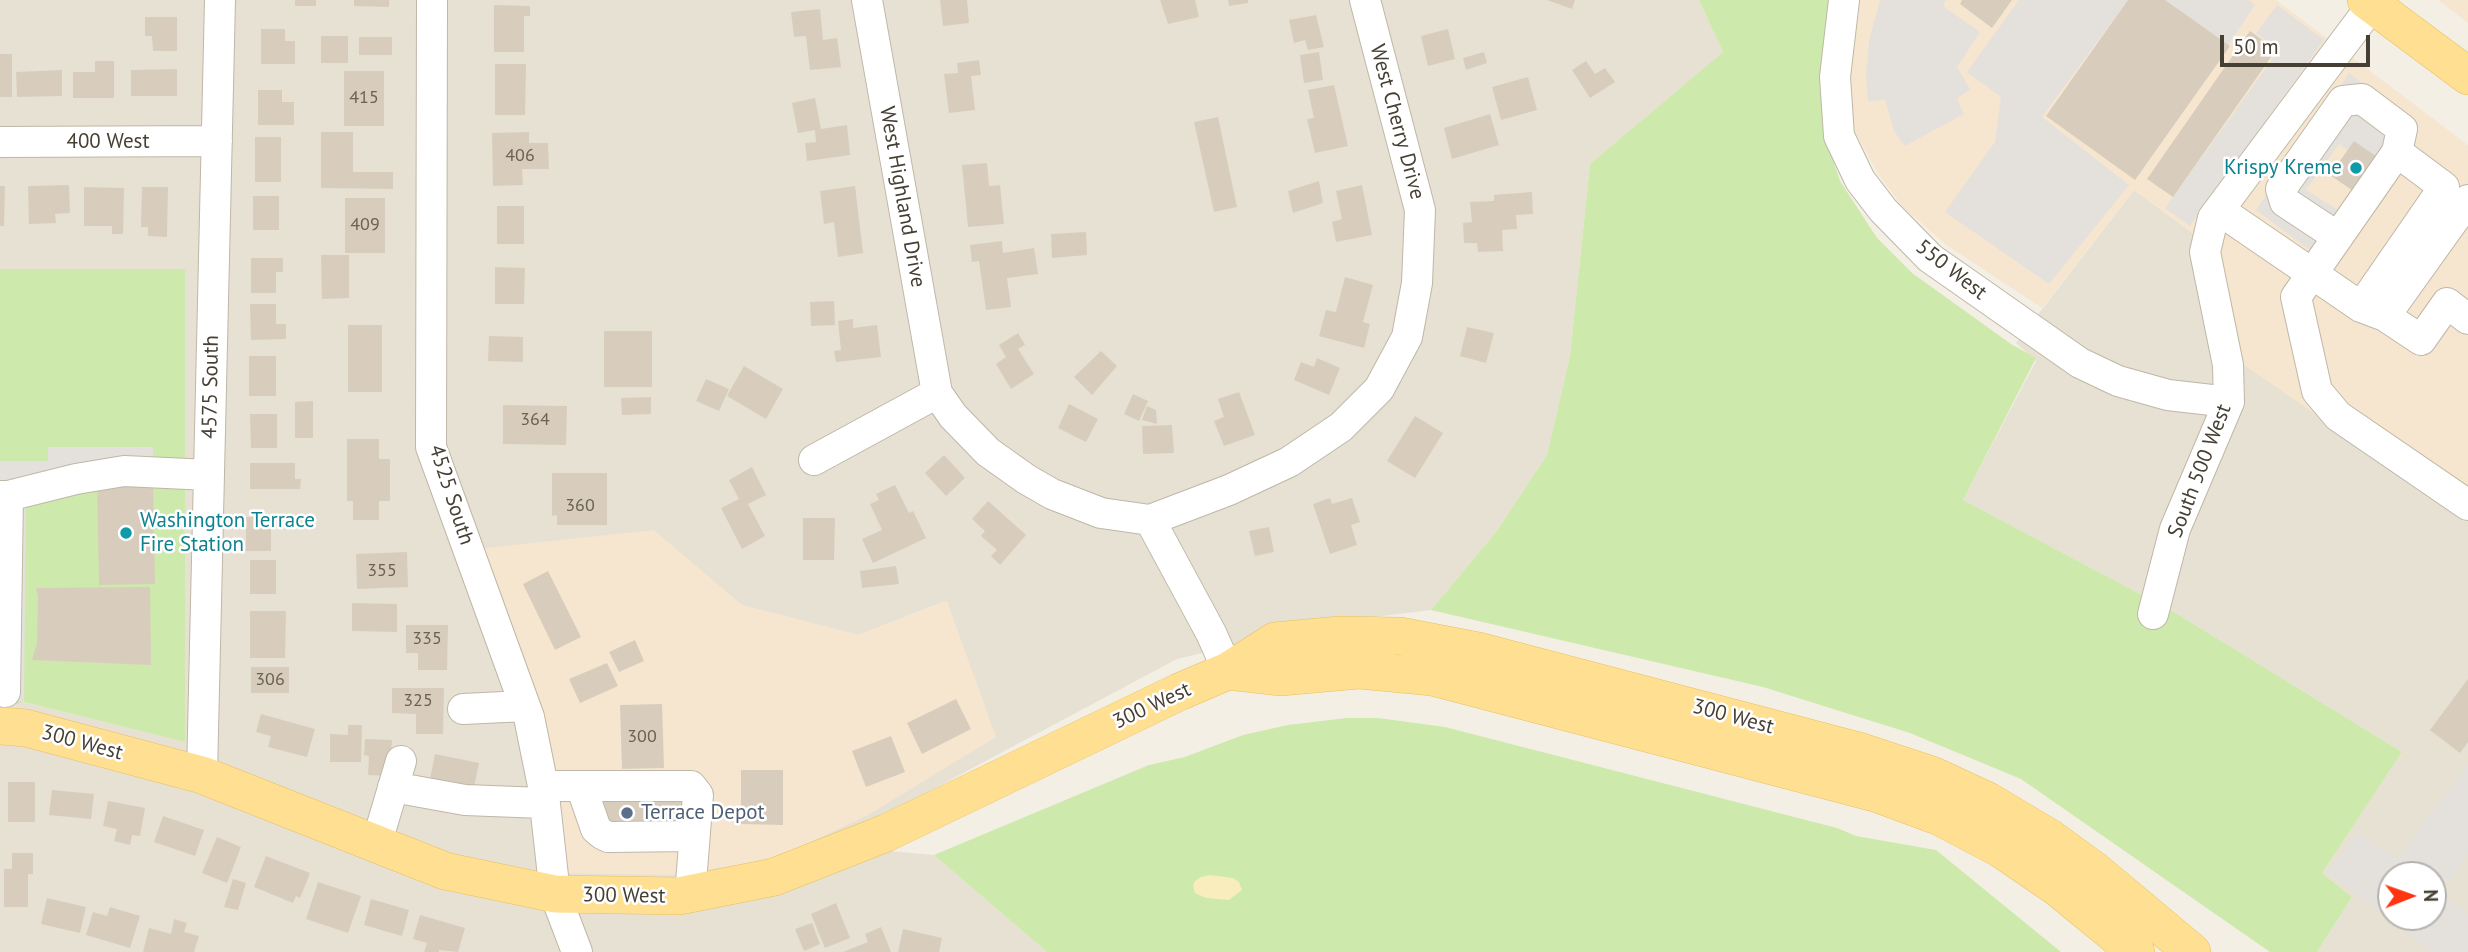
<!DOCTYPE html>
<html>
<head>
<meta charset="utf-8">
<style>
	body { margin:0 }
	#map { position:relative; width:2468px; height:952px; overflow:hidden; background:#f3efe5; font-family:"PT Sans",sans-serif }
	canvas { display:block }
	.north { position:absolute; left:2377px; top:861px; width:70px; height:70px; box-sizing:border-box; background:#fff; border:2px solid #b5b2ae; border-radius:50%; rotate:89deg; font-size:19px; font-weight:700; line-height:28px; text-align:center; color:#463f34 }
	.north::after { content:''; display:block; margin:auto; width:24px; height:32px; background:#ff3410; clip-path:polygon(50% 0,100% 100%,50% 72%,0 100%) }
	.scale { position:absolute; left:2220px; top:35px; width:150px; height:32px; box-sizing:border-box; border:4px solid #463f34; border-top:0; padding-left:9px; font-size:21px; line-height:24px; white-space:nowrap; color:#463f34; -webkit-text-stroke:5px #fff; paint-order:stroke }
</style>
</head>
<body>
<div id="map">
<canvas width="2468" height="952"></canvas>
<div class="north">N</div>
<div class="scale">50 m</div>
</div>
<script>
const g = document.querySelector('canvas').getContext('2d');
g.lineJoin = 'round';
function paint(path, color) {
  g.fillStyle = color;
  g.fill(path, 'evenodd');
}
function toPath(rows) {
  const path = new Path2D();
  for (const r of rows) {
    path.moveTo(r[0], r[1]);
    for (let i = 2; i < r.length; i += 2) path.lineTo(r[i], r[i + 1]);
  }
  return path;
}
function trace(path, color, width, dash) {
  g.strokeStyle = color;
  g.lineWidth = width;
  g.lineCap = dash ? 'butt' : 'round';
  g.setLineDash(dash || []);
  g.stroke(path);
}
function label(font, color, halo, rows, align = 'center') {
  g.font = font + ' "PT Sans",sans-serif';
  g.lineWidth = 5;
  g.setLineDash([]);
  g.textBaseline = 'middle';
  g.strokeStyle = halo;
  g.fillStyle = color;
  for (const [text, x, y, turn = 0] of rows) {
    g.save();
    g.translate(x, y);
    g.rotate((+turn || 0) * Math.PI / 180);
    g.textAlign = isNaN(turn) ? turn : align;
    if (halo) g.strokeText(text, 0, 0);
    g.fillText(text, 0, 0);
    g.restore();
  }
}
paint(toPath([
	[0,0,1699,0,1723,52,1590,164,1570,356,1547,455,1496,532,1431,610,1331,622,1177,659,875,820,820,845,934,855,1047,952,0,952,0,703,18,704,24,702,185,742,184,269,0,269],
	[653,531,741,605,858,635,946,601,566,872],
	[2134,190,2214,249,2468,518,2468,952,2317,952,2352,897,2322,873,2402,752,2174,612,1963,500,2036,361,2016,343],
	[2391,875,2433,875,2433,917,2391,917]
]), '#e7e1d3');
paint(toPath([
	[1842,0,2276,0,2468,145,2468,518,2238,361,2214,249,2134,190,2042,308,1945,244,1903,207,1878,174,1853,128,1849,72,1859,13],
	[2438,0,2468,0,2468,23],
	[654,530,742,605,858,635,947,601,996,737,868,815,772,860,671,875,566,873,477,549]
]), '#f6e6cf');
paint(toPath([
	[1699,0,1838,0,1822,69,1823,130,1840,181,1877,238,1912,273,2011,344,2036,358,1963,500,2174,612,2402,752,2322,873,2352,897,2317,952,2270,952,2021,779,1910,733,1763,687,1431,610,1496,532,1547,455,1570,356,1590,164,1723,52],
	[0,269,185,269,185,742,24,702,18,704,0,703],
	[1347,718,1378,718,1445,727,1837,828,1856,836,1936,850,2061,952,1047,952,934,855,1149,765,1185,757,1243,735,1288,725]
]), '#cde9ac');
paint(toPath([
	[1210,875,1233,878,1239,882,1242,890,1229,900,1206,898,1195,893,1193,885,1195,881,1201,877]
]), '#f9edbe');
paint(toPath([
	[1880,0,1946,0,1943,6,1980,32,1957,67,1970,89,1957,99,1964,114,1905,146,1894,131,1885,100,1868,101,1866,75,1869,41],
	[2019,0,2128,0,2042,117,2129,185,2049,284,1945,212,1995,142,2001,97,1967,72],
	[2136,0,2248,0,2255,5,2220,57],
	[2277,5,2324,40,2190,226,2165,208,2279,50,2256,33],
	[2349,73,2416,127,2384,174,2339,144,2306,190,2344,214,2319,257,2256,210],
	[48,447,153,447,153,480,26,479,24,702,0,700,0,461,48,461],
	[2468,765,2468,855,2440,892,2468,914,2468,952,2432,952,2328,872,2359,832,2396,860],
	[2391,875,2433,875,2433,917,2391,917]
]), '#e4e1dd');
paint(toPath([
	[295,0,316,0,316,6,295,6],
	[354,0,389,0,389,7,354,6],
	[940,0,967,0,969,23,943,26],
	[1160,0,1195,0,1199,17,1168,24],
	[1228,0,1248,0,1248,3,1229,6],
	[1547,0,1575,0,1572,9],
	[1962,0,2012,0,1992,28,1960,4],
	[2128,0,2165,0,2230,46,2135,180,2046,116],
	[494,5,530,6,530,16,524,16,524,52,494,52],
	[820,9,823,40,837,38,841,67,810,70,806,36,794,37,791,12],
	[1316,15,1324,47,1308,50,1305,40,1294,43,1289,20],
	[145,17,177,17,177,51,153,51,152,36,145,36],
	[261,29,285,29,285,41,295,41,295,64,261,64],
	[1448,29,1455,59,1428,66,1421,36],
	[2250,31,2276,50,2173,197,2147,179],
	[321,36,348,36,348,63,321,63],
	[359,37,392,37,392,55,359,55],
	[1319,52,1323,80,1304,83,1300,55],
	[1484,52,1487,63,1466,70,1463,58],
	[0,54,12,54,12,97,0,97],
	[979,60,981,75,971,76,975,110,949,113,944,74,958,73,957,63],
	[95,61,114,61,114,98,73,98,73,72,95,72],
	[1586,61,1595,74,1605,68,1615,82,1590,98,1572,70],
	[495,64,526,64,525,115,495,115],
	[177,69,177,96,131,96,131,70],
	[62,70,62,96,17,97,16,72],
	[344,71,384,71,384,126,344,126],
	[1528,77,1537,110,1501,120,1492,87],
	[1334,85,1348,146,1315,153,1307,119,1314,118,1308,90],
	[258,90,282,90,282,102,294,102,294,125,258,125],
	[815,98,821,129,847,125,850,155,807,161,805,143,816,142,815,130,798,133,792,103],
	[1490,114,1499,145,1452,159,1444,128],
	[1218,117,1237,207,1214,212,1194,122],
	[321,132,353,132,353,172,393,172,393,189,321,188],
	[529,132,529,143,548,143,549,169,522,169,523,185,493,186,492,133],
	[255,137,281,137,281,182,255,182],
	[2354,141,2383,161,2359,195,2330,175],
	[987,163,989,186,1000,185,1004,224,968,227,962,165],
	[1319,181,1323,203,1293,213,1288,191],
	[69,185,70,213,55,214,56,223,29,224,28,186],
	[1362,185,1372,235,1336,242,1332,222,1342,219,1336,191],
	[0,186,5,186,4,226,0,226],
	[855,186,863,253,838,257,834,222,824,224,820,191],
	[84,187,124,188,123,234,112,234,112,226,84,226],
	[142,187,168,187,167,237,148,236,148,227,141,227],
	[1532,192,1533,214,1516,215,1517,229,1502,230,1503,251,1478,252,1477,243,1464,243,1463,223,1472,222,1470,202,1494,201,1494,195],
	[253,196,279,196,279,230,253,230],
	[345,198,385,198,385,253,345,253],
	[497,206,524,206,524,244,497,244],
	[1086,232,1087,255,1052,258,1051,234],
	[1002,241,1003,253,1034,248,1038,274,1007,278,1011,307,986,310,979,261,972,262,970,245],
	[321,255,349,255,349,298,322,299],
	[251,258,283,258,283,272,276,272,276,293,251,293],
	[495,267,525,268,524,304,495,304],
	[1345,277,1373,285,1363,322,1370,324,1364,348,1319,336,1326,310,1336,312],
	[834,301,835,325,811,326,810,302],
	[250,304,276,304,276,324,286,324,286,339,251,340],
	[853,319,853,328,877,325,881,357,836,362,834,351,841,350,838,321],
	[348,325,382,325,382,392,348,392],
	[1467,327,1494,333,1486,363,1460,356],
	[604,331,652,331,652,387,604,387],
	[1018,333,1025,345,1018,349,1034,374,1011,389,996,364,1006,357,999,345],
	[489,336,523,337,523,362,488,361],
	[1101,351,1117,366,1092,395,1074,377],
	[249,356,276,356,276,396,249,396],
	[1317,358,1340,368,1329,395,1294,380,1301,362,1314,367],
	[744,366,783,389,766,419,727,396],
	[706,379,729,389,719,411,696,401],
	[1239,392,1255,435,1224,446,1214,421,1224,417,1218,399],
	[1133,394,1148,401,1139,421,1124,414],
	[651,397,651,414,622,415,621,398],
	[313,401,313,438,295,438,295,402],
	[1069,404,1098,419,1086,442,1058,428],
	[503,405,567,406,566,445,503,444],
	[1147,406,1156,410,1157,424,1142,420],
	[250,414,277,414,277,448,251,448],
	[1415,416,1443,433,1415,478,1387,461],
	[1172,425,1174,453,1143,454,1142,426],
	[347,439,379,439,379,459,390,459,390,501,379,501,379,520,353,520,353,501,347,501],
	[944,455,965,478,946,496,925,473],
	[250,463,295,463,295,479,301,479,300,489,250,489],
	[752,467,766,495,748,504,765,536,742,549,721,508,739,499,729,480],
	[552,473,607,473,607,525,557,525,557,515,552,516],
	[153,480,155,584,99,585,97,482],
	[895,485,909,513,913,511,926,538,873,563,862,539,882,530,870,504,879,500,876,494],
	[1330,498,1332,504,1352,498,1360,522,1351,525,1357,545,1330,554,1313,504],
	[988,501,1026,535,1000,565,991,556,997,550,981,536,985,531,972,519],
	[246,517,271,517,271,551,246,551],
	[803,518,835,518,834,560,803,560],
	[1269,527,1274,552,1255,556,1249,531],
	[407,552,408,587,357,589,356,554],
	[250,560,276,560,276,594,250,594],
	[896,566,899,584,862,588,860,571],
	[548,571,581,637,555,650,523,584],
	[150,587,151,665,32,660,37,643,38,596,36,588],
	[352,603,397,604,397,632,352,631],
	[250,611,286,611,285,658,250,658],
	[406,625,448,625,447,670,418,670,418,653,406,653],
	[635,640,644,661,619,672,609,652],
	[607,663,618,686,580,703,569,679],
	[251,667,289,667,289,693,251,693],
	[2468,679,2468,742,2460,753,2430,730],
	[392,688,444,688,443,734,416,734,416,714,392,713],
	[956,699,971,729,922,754,907,723],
	[662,704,664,768,622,769,620,705],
	[261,714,315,729,307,757,268,747,271,736,256,732],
	[348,725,362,725,361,762,330,762,330,734,348,735],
	[891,736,905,772,866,787,852,751],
	[365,739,392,740,389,776,368,775,369,756,364,755],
	[435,754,479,763,474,787,430,779],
	[741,770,783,770,783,825,741,824],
	[8,782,35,782,35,822,8,822],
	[52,790,94,794,91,819,49,815],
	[687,798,688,821,596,824,596,801],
	[108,801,145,808,140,836,132,835,130,845,114,841,117,829,103,826],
	[163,816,204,830,195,856,154,842],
	[217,837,241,847,227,883,202,873],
	[12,853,33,853,33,874,28,874,28,907,4,907,4,869,12,869],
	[266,856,310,873,300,898,296,896,293,903,254,887],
	[233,879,246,883,238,910,224,907],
	[318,882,361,896,348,933,306,919],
	[47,898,86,907,80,933,41,924],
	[371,899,409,910,402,936,364,925],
	[836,903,850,938,825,948,811,914],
	[110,907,140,916,130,948,86,935,93,912,107,916],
	[420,915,465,928,458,952,439,950,439,952,424,952,427,943,413,939],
	[174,919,187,923,184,932,199,936,194,952,143,952,149,928,171,934],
	[812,923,820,944,804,951,795,929],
	[881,927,891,952,843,952,868,942,865,934],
	[903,929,942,938,939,952,898,952]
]), '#d8cdbd');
const minor = toPath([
	[432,0,431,447,529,717,543,786,555,894,577,952],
	[867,0,937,393,953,416,988,452,1026,479,1052,494,1101,513,1150,520,1229,490,1289,462,1341,427,1379,389,1407,337,1417,283,1420,210,1365,0],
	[1844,0,1835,77,1839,136,1860,180,1883,210,1930,258,2080,363,2118,381,2168,395,2229,402],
	[0,142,217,141],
	[2219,210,2361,307,2385,316,2421,340,2447,303,2468,319],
	[2338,237,2285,202,2281,189,2343,101,2362,99,2402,129,2397,152],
	[2361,307,2444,187,2397,152,2296,297,2317,391,2338,416,2468,505],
	[2385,316,2468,200],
	[814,460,937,393],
	[0,496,8,496,76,479,124,471,209,475],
	[1150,520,1211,633,1228,671],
	[2153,614,2175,529,2229,402,2228,365,2205,252,2213,218,2376,0],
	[0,691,5,692,8,496],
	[463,709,525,706],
	[202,775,220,0],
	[543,786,691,786,698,795,690,895],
	[581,786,596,829,602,834,608,837,694,836],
	[393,787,465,800,543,803],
	[377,842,401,761]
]);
const major = toPath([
	[2366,0,2468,76],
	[1228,671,1281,677,1359,670,1433,677,1875,793,1940,817,2001,849,2058,888,2136,952],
	[0,726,26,728,202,775,445,871,555,894,679,896,774,877,886,833,1179,692,1228,671,1275,641,1340,635,1400,636,1478,651,1862,752,1932,775,1988,801,2050,838,2094,870,2192,952]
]);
trace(minor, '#bfb7a7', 32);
trace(major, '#e8bf5e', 38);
trace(minor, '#fff', 30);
trace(major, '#ffe092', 37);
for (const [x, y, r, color] of [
	[2356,168,7,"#0f9aa8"],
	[126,533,7,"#0f9aa8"],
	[627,813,7,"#5c6f8a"]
]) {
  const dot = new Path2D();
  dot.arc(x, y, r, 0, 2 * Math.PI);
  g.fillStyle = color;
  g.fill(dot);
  trace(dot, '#fff', 2.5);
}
label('18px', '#6a6256', null, [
	["415",364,98],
	["406",520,156],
	["409",365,225],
	["364",535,420],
	["360",580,506],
	["355",382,571],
	["335",427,639],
	["306",270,680],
	["325",418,701],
	["300",642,737]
]);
label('21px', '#463f34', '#fff', [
	["West Cherry Drive",1397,122,75],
	["400 West",108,142],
	["West Highland Drive",902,197,80],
	["550 West",1951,270,38],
	["4575 South",211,387,-89],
	["South 500 West",2200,471,-69],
	["4525 South",451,495,72],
	["300 West",1152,706,-25],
	["300 West",1733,717,15],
	["300 West",82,743,15],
	["300 West",624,896,1]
]);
label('21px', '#0d838f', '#fff', [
	["Krispy Kreme",2342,168],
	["Washington Terrace",140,521,"left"],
	["Fire Station",140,545,"left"]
], 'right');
label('21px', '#4e5e75', '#fff', [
	["Terrace Depot",641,813]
], 'left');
</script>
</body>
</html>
